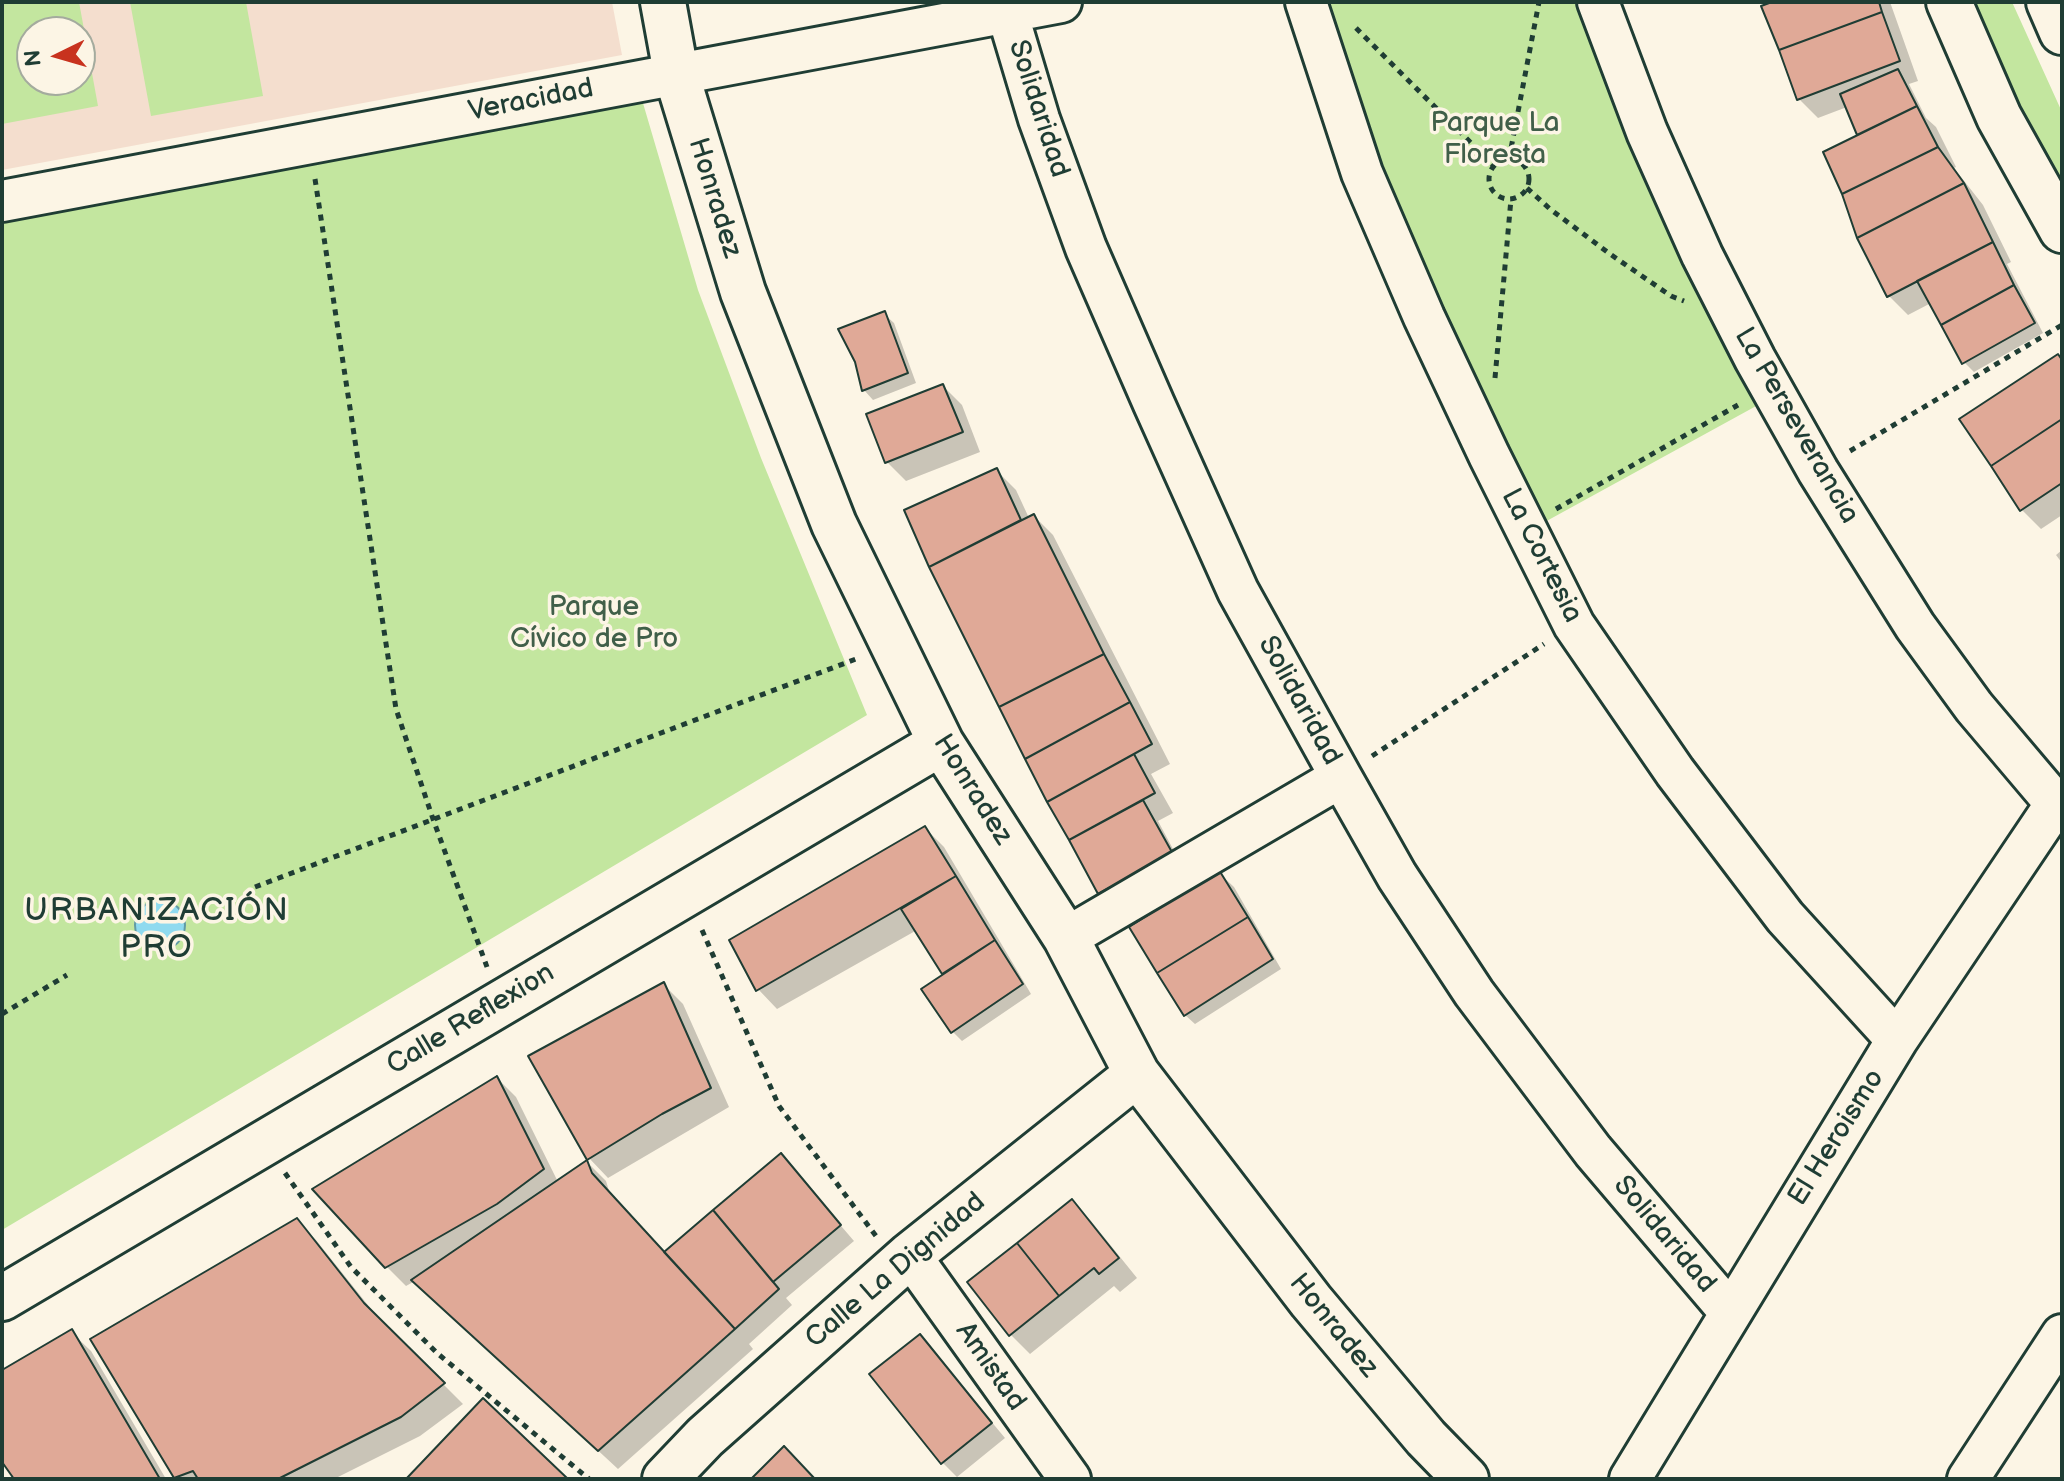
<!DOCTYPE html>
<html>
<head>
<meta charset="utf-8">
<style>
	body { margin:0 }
	#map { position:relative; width:2064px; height:1481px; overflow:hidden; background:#fcf5e5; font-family:"Balsamiq Sans",sans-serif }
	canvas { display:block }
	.frame { position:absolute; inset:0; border:4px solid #1f3d34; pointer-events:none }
	.north { position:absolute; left:16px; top:16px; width:80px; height:80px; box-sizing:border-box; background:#fcf5e5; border:2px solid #a4ab9e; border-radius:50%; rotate:265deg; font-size:22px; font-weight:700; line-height:32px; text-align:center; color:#1f3d34 }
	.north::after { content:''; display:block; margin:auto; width:28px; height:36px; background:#c8321e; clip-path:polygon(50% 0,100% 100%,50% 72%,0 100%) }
</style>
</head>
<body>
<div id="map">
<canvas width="2064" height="1481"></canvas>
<div class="frame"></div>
<div class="north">N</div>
</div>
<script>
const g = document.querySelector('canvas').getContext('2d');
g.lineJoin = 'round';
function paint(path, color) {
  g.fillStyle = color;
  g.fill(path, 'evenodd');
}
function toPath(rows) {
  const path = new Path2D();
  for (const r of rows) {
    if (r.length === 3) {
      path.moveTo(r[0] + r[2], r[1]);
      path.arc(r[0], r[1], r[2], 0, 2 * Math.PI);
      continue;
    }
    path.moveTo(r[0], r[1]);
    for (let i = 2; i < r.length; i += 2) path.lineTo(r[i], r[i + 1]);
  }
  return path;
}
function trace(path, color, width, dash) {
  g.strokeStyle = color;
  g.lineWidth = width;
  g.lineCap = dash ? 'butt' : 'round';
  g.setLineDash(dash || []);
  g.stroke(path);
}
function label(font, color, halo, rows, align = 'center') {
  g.font = font + ' "Balsamiq Sans",sans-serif';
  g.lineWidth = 7;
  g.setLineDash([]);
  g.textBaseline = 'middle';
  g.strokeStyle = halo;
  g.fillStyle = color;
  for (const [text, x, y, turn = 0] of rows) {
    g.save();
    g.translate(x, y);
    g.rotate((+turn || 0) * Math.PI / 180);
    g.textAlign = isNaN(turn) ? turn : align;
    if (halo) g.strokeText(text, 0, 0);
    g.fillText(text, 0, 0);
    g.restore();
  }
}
paint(toPath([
	[2,2,612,2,622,55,2,170],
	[32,32,80,32,80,80,32,80]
]), '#f4dece');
paint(toPath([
	[2,2,79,2,98,106,2,124],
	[80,32,80,80,32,80,32,32],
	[130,2,246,2,263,96,151,116],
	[1323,2,1585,2,1715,315,1758,405,1532,529,1438,338],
	[1966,2,2012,2,2062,112,2062,203],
	[635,76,698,290,761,458,867,715,2,1230,2,211]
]), '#c3e69f');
const water = toPath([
	[160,925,25]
]);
paint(water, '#8fdaef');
trace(water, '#629ba4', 2);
paint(toPath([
	[1778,2,1890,2,1918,81,1909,84,1926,118,1936,127,1956,167,1954,168,1983,205,2011,262,2007,264,2043,333,1974,372,1964,362,1931,303,1908,315,1889,296,1860,136,1847,107,1818,118,1799,99],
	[884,314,894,323,916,383,873,400,864,390],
	[2062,361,2062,515,2041,529,2022,510],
	[943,386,962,405,980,452,906,481,887,462],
	[996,470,1016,490,1029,518,1034,516,1053,535,1170,764,1151,774,1173,813,1158,821,1181,864,1109,903,1100,893,1026,758,931,566],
	[2062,550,2062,563,2056,555],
	[925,828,944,847,1031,994,962,1041,953,1032,946,975,917,930,777,1009,758,989],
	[1219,873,1234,887,1281,969,1195,1024,1185,1015],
	[664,985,683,1004,729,1107,608,1178,589,1158],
	[497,1078,516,1097,558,1182,587,1162,606,1181,610,1194,665,1254,781,1156,854,1241,786,1298,792,1305,749,1344,753,1349,618,1469,415,1281,406,1286,387,1267],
	[1072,1201,1091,1221,1137,1278,1120,1292,1114,1286,1030,1354,1011,1335,969,1283],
	[296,1221,316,1240,383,1324,463,1404,420,1436,334,1479,178,1479,176,1477],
	[71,1332,91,1351,166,1479,16,1479,2,1459,2,1373],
	[920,1336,1005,1438,957,1477,943,1463]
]), '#0003');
const building = toPath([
	[1772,2,1879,2,1882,12,1779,50,1761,6,1772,2],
	[1882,12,1900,61,1797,100,1779,50,1882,12],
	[1898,69,1917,106,1857,135,1840,94,1898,69],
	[1917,106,1938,147,1842,194,1823,152,1917,106],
	[1938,147,1964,183,1857,238,1842,194,1938,147],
	[1964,183,1993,242,1887,297,1857,238,1964,183],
	[1993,242,2014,285,1941,325,1917,281,1993,242],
	[2014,285,2035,323,1962,364,1941,325,2014,285],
	[885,311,908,373,862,391,855,362,838,329,885,311],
	[2058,354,2062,360,2062,419,1991,466,1959,419,2058,354],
	[943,384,963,432,885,463,866,414,943,384],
	[2062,419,2062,483,2020,511,1991,466,2062,419],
	[997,468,1021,520,929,567,904,510,997,468],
	[1034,514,1104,654,999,707,929,567,1034,514],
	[1104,654,1130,702,1025,759,999,707,1104,654],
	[1130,702,1152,744,1047,802,1025,759,1130,702],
	[1134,754,1155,793,1069,840,1047,802,1134,754],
	[1143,800,1173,854,1098,894,1069,840,1143,800],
	[925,826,956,876,756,991,729,940,925,826],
	[1219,870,1248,917,1157,973,1129,927,1219,870],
	[956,876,995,940,942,974,901,909,956,876],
	[1248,917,1273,959,1184,1016,1157,973,1248,917],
	[995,940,1023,984,951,1033,921,989,995,940],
	[664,982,711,1088,662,1114,587,1160,528,1056,664,982],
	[497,1076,544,1169,497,1204,385,1268,312,1189,497,1076],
	[781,1153,841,1225,773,1282,713,1210,781,1153],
	[587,1160,592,1173,735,1329,598,1451,411,1280,587,1160],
	[1072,1199,1119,1258,1099,1274,1094,1268,1059,1296,1017,1243,1072,1199],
	[713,1210,779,1289,735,1329,664,1252,713,1210],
	[297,1218,364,1303,445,1383,401,1417,278,1479,198,1479,193,1471,174,1478,90,1339,297,1218],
	[1017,1243,1059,1296,1009,1336,967,1282,1017,1243],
	[72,1329,160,1479,14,1479,2,1462,2,1370,72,1329],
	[920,1334,992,1423,941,1464,869,1374,920,1334],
	[483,1398,568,1479,406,1479,483,1398],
	[784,1446,815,1479,751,1479,784,1446]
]);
paint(building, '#e0a997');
trace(building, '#1f3d34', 2);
const street = toPath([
	[1306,2,1362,173,1424,317,1489,455,1574,625,1675,772,1785,917,1897,1040],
	[1598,2,1647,132,1702,255,1755,359,1818,471,1915,626,1974,707,2062,811],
	[1007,12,1039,119,1086,248,1154,404,1238,591,1341,777,1397,876,1474,993,1593,1151,1730,1312],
	[2,201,1061,2],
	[1066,938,1341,777],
	[910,1255,1070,1479],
	[1630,1479,1897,1040,2055,805],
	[1968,1479,2062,1335]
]);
const secondary = toPath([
	[663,2,676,73,743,292,834,524,941,743,1066,938,1137,1074,1311,1301,1426,1438,1466,1479],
	[1949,2,1999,117,2062,230],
	[2049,2,2062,32],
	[2,1298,941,743],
	[665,1479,705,1437,910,1255,1137,1074]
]);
trace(street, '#1f3d34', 46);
trace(secondary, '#1f3d34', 50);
trace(toPath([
	[1356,28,1494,166],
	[1509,159,1539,2],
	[1509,179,20],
	[315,179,396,709,433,819,487,967],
	[1527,188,1550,209,1610,254,1671,296,1684,301],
	[1495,378,1511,199],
	[1850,451,2062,325],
	[1556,509,1738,405],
	[1372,756,1544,644],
	[255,887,856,659],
	[702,930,779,1106,876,1236],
	[2,1014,67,975],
	[285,1173,351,1267,437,1353,589,1479]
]), '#1f3d34', 5, [6, 6]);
trace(street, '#fcf5e5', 40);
trace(secondary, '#fcf5e5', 44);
label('28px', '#1f3d34', '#fcf5e5', [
	["Veracidad",531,101,-11],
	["Solidaridad",1038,109,72],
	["Honradez",714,198,73],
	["La Perseverancia",1796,426,60],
	["La Cortesia",1541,556,63],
	["Solidaridad",1299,701,61],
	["Honradez",972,790,58],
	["Calle Reflexion",471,1020,-31],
	["El Heroismo",1837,1138,-58],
	["Solidaridad",1664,1235,50],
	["Calle La Dignidad",896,1271,-40],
	["Honradez",1333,1326,51],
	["Amistad",990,1367,55]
]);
label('28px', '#405f49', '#fcf5e5', [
	["Parque La",1495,124],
	["Floresta",1495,156],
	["Parque",594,608],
	["Cívico de Pro",594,640]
]);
g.letterSpacing = '2px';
label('32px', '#1f3d34', '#fcf5e5', [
	["URBANIZACIÓN",157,912],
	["PRO",157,949]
]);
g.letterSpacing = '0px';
</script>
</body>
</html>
